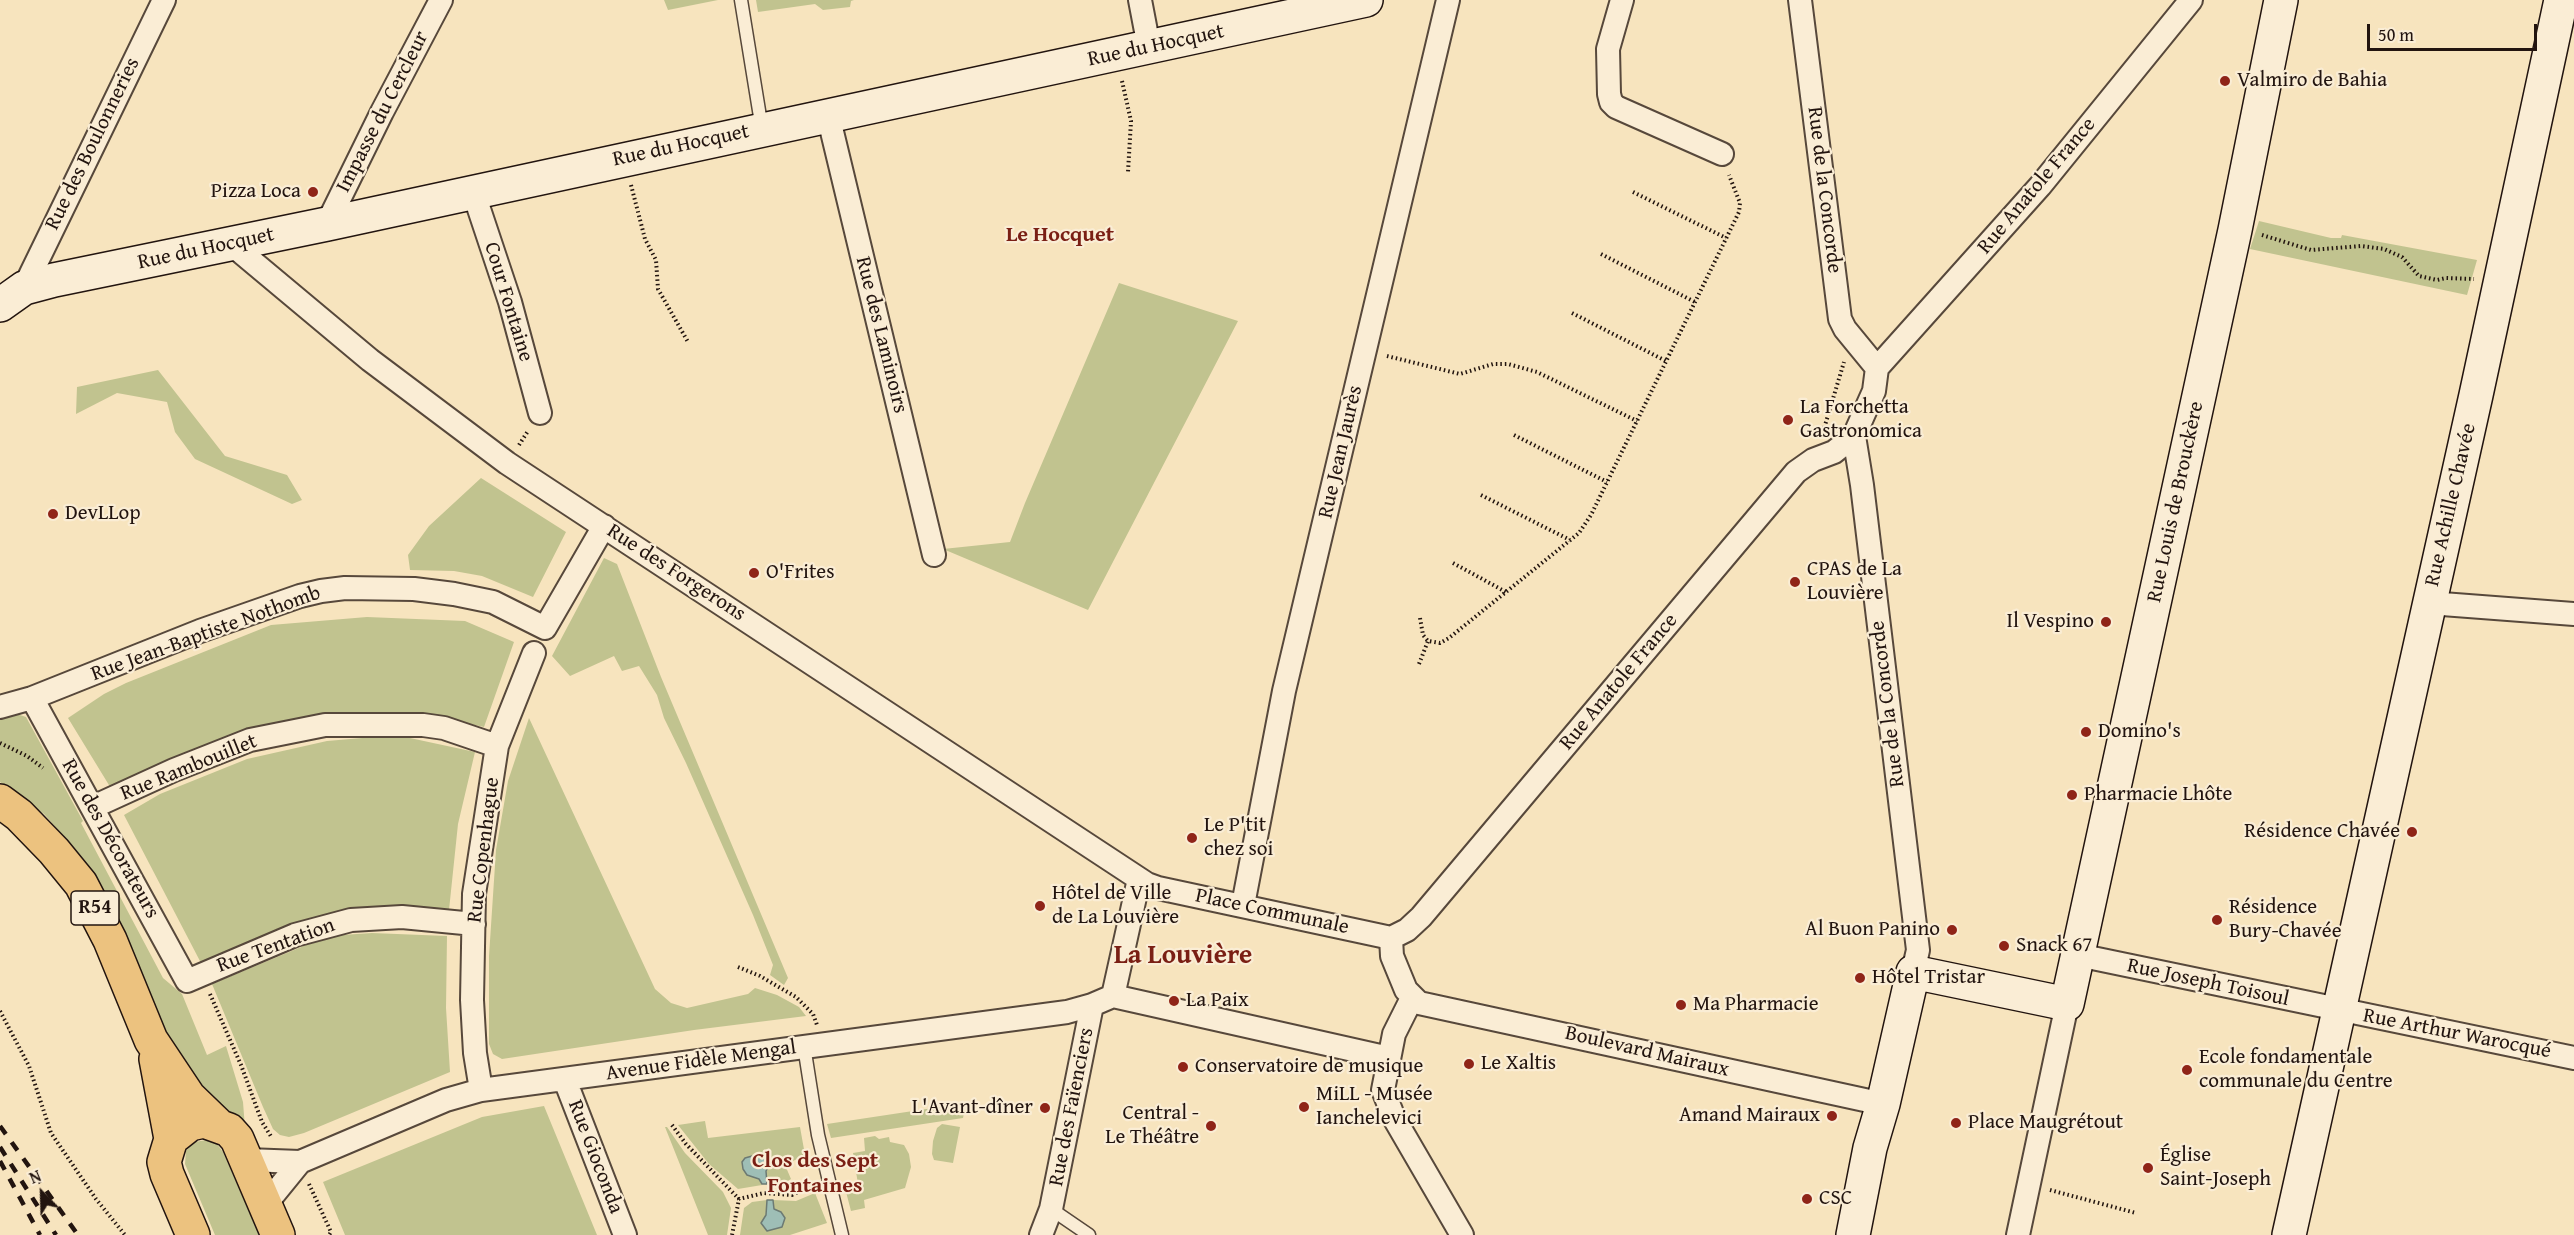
<!DOCTYPE html>
<html>
<head>
<meta charset="utf-8">
<style>
	body { margin:0 }
	#map { position:relative; width:2574px; height:1235px; overflow:hidden; background:#f7e4be; font-family:"Gentium Book Plus",serif }
	canvas { display:block }
	.north { position:absolute; left:12px; top:1163px; width:60px; height:60px; -webkit-text-stroke:4px #faedd5; paint-order:stroke; rotate:337deg; font-size:16px; font-weight:700; line-height:24px; text-align:center; color:#22140f }
	.north::after { content:''; display:block; margin:auto; width:21px; height:27px; background:#22140f; clip-path:polygon(50% 0,100% 100%,50% 72%,0 100%) }
	.scale { position:absolute; left:2367px; top:24px; width:170px; height:27px; box-sizing:border-box; border:3px solid #22140f; border-top:0; padding-left:8px; font-size:18px; line-height:21px; white-space:nowrap; color:#22140f; -webkit-text-stroke:4px #faedd5; paint-order:stroke }
</style>
</head>
<body>
<div id="map">
<canvas width="2574" height="1235"></canvas>
<div class="north">N</div>
<div class="scale">50 m</div>
</div>
<script>
const g = document.querySelector('canvas').getContext('2d');
g.lineJoin = 'round';
function paint(path, color) {
  g.fillStyle = color;
  g.fill(path, 'evenodd');
}
function toPath(rows) {
  const path = new Path2D();
  for (const r of rows) {
    path.moveTo(r[0], r[1]);
    for (let i = 2; i < r.length; i += 2) path.lineTo(r[i], r[i + 1]);
  }
  return path;
}
function trace(path, color, width, dash) {
  g.strokeStyle = color;
  g.lineWidth = width;
  g.lineCap = dash ? 'butt' : 'round';
  g.setLineDash(dash || []);
  g.stroke(path);
}
function label(font, color, halo, rows, align = 'center') {
  g.font = font + ' "Gentium Book Plus",serif';
  g.lineWidth = 4.5;
  g.setLineDash([]);
  g.textBaseline = 'middle';
  g.strokeStyle = halo;
  g.fillStyle = color;
  for (const [text, x, y, turn = 0] of rows) {
    g.save();
    g.translate(x, y);
    g.rotate((+turn || 0) * Math.PI / 180);
    g.textAlign = isNaN(turn) ? turn : align;
    if (halo) g.strokeText(text, 0, 0);
    g.fillText(text, 0, 0);
    g.restore();
  }
}
paint(toPath([
	[664,0,718,0,668,10],
	[756,0,854,0,851,1,850,7,823,10,815,4,758,12],
	[2259,221,2331,238,2341,238,2342,235,2477,260,2467,295,2250,249],
	[1119,283,1238,321,1088,610,943,549,1010,542,1025,503],
	[158,370,225,456,287,475,302,500,292,504,195,459,175,432,167,402,117,393,76,414,77,387],
	[481,478,566,532,533,597,482,576,454,571,410,570,408,555,429,526],
	[604,558,617,564,661,677,788,978,784,985,770,975,773,965,753,915,686,763,664,718,657,695,639,666,622,671,614,656,570,676,552,656],
	[367,617,465,621,514,642,484,727,433,716,397,712,351,714,112,790,68,718,104,694,126,683,271,625],
	[14,713,26,717,83,821,81,823,163,978,182,994,207,1055,226,1046,243,1102,245,1128,215,1106,181,1074,92,880,66,839,44,814,0,782,0,718],
	[529,718,655,989,671,1003,687,1008,748,994,755,988,777,995,799,1007,806,1016,694,1030,502,1059,493,1054,489,1044,489,956,496,850,508,781],
	[374,737,410,738,475,752,458,824,449,910,295,924,201,963,124,815,160,794,247,759,327,741],
	[372,933,447,936,446,1008,450,1072,304,1133,289,1137,280,1135,273,1129,263,1107,212,984,306,945,342,935],
	[966,1103,963,1118,831,1138,827,1124],
	[544,1106,597,1235,345,1235,323,1182,482,1117],
	[705,1121,708,1138,800,1127,805,1155,785,1165,791,1179,786,1182,768,1185,766,1171,770,1164,747,1175,759,1179,762,1185,738,1189,709,1164,678,1125],
	[942,1124,960,1127,953,1163,934,1160,932,1154,933,1141,937,1128],
	[665,1127,667,1127,685,1153,723,1192,731,1208,727,1235,708,1235],
	[875,1136,879,1139,889,1137,890,1142,904,1145,909,1154,911,1167,905,1188,864,1200,865,1208,851,1211,845,1188,858,1184,853,1153,865,1151,864,1138],
	[207,1140,217,1144,223,1152,259,1235,215,1235,185,1164,186,1151,194,1142],
	[815,1193,827,1223,790,1235,740,1235,744,1208,752,1202,767,1200,766,1215,774,1210,773,1200,796,1201]
]), '#c1c38f');
const water = toPath([
	[763,1153,770,1156,770,1164,766,1171,767,1184,762,1184,759,1179,747,1175,743,1169,742,1162,745,1158,763,1153],
	[767,1200,773,1200,774,1209,781,1212,785,1218,782,1227,767,1231,761,1223,766,1215,767,1200]
]);
paint(water, '#9ebeb6');
trace(water, '#6c7a73', 1.5);
const lane = toPath([
	[741,0,762,129],
	[804,1046,818,1135,842,1235],
	[1051,1209,1089,1235]
]);
const street = toPath([
	[1140,0,1149,47],
	[1622,0,1608,49,1609,94,1611,102,1616,107,1722,154],
	[1800,0,1840,319,1845,329,1877,368],
	[828,115,934,555],
	[473,191,510,302,540,413],
	[327,224,382,112,441,0],
	[230,243,370,360,507,463,1147,884,1158,888,1391,938,1392,956,1406,990,1419,1003,1883,1104],
	[24,288,164,0],
	[1877,368,2040,186,2191,0],
	[1854,436,1862,485,1918,950,1913,972],
	[2429,603,2574,614],
	[32,698,187,981,295,935,351,920,402,917,474,924],
	[0,707,32,698,200,631,300,596,321,591,345,588,414,589,454,594,493,602,545,628,604,526],
	[93,807,174,770,250,740,325,725,423,725,444,728,497,746],
	[1243,905,1284,691,1448,0],
	[1391,938,1407,930,1421,917,1796,472,1813,460,1834,452,1854,436,1874,391,1877,368],
	[2078,955,2574,1058],
	[1113,996,1389,1058],
	[1113,996,1139,879],
	[1412,998,1394,1034,1383,1090,1394,1118,1462,1235],
	[565,1080,625,1235],
	[481,1090,475,1053,472,1000,474,894,497,746,534,653],
	[247,1160,300,1162,446,1100,481,1090,1067,1012,1092,1005,1113,996],
	[265,1205,300,1162],
	[1041,1235,1051,1209,1092,1005],
	[2018,1235,2067,1004]
]);
const secondary = toPath([
	[0,305,24,288,54,280,327,224,1366,0],
	[1853,1235,1870,1148,1883,1104,1913,972,2067,1004,2235,230,2281,0],
	[2289,1235,2476,395,2561,0]
]);
const primary = toPath([
	[0,801,19,815,54,851,81,884,110,940,151,1040,189,1097,217,1124],
	[156,1059,171,1139],
	[193,1235,167,1174,164,1162,171,1139,190,1124,204,1121,229,1130,237,1139,278,1235]
]);
trace(lane, '#57483b', 15);
trace(street, '#57483b', 26);
trace(secondary, '#22140f', 36);
trace(primary, '#22140f', 36);
trace(toPath([
	[1122,81,1131,121,1128,172],
	[631,185,645,239,656,260,658,289,688,342],
	[1633,192,1726,238],
	[2262,235,2311,250,2361,246,2384,249,2402,257,2419,276,2437,280,2446,278,2474,279],
	[1601,254,1695,302],
	[1572,313,1666,361],
	[1387,356,1460,374,1493,364,1508,364,1537,372,1637,421],
	[1823,432,1844,362],
	[1514,435,1607,482],
	[519,445,528,431],
	[1481,495,1570,540],
	[1453,563,1506,592],
	[1420,618,1423,635,1428,641,1440,643,1449,638,1579,533,1591,515,1739,212,1740,203,1729,175],
	[1419,664,1428,641],
	[0,743,27,756,43,768],
	[738,967,760,976,796,997,813,1014,817,1025],
	[210,994,241,1065,262,1122,272,1138],
	[0,1011,29,1066,51,1133,96,1199,125,1235],
	[672,1125,686,1144,739,1199],
	[309,1184,331,1232,329,1235],
	[2050,1190,2136,1213],
	[732,1235,739,1199,764,1193,792,1195,813,1185]
]), '#22140f', 4, [1.5, 3]);
trace(lane, '#faedd5', 12);
trace(street, '#faedd5', 22);
trace(secondary, '#faedd5', 33);
trace(primary, '#ecc27f', 33);
trace(toPath([
	[0,1126,78,1235],
	[0,1147,56,1235],
	[0,1161,40,1235]
]), '#22140f', 4.5, [10, 10]);
for (const [x, y, r, color] of [
	[2225,81,6,"#8f2418"],
	[313,192,6,"#8f2418"],
	[1788,420,6,"#8f2418"],
	[53,514,6,"#8f2418"],
	[754,573,6,"#8f2418"],
	[1795,582,6,"#8f2418"],
	[2106,622,6,"#8f2418"],
	[2086,732,6,"#8f2418"],
	[2072,795,6,"#8f2418"],
	[2412,832,6,"#8f2418"],
	[1192,838,6,"#8f2418"],
	[1040,906,6,"#8f2418"],
	[2217,920,6,"#8f2418"],
	[1952,930,6,"#8f2418"],
	[2004,946,6,"#8f2418"],
	[1860,978,6,"#8f2418"],
	[1174,1001,6,"#8f2418"],
	[1681,1005,6,"#8f2418"],
	[1469,1064,6,"#8f2418"],
	[1183,1067,6,"#8f2418"],
	[2187,1070,6,"#8f2418"],
	[1304,1107,6,"#8f2418"],
	[1045,1108,6,"#8f2418"],
	[1832,1116,6,"#8f2418"],
	[1956,1123,6,"#8f2418"],
	[1211,1126,6,"#8f2418"],
	[2148,1168,6,"#8f2418"],
	[1807,1199,6,"#8f2418"]
]) {
  const dot = new Path2D();
  dot.arc(x, y, r, 0, 2 * Math.PI);
  g.fillStyle = color;
  g.fill(dot);
  trace(dot, '#faedd5', 2);
}
for (const [x, y, w] of [
	[95,908,48]
]) {
  const box = new Path2D();
  box.roundRect(x - w / 2, y - 17, w, 34, 4.5);
  g.fillStyle = '#faedd5';
  g.fill(box);
  trace(box, '#22140f', 1.5);
}
label('bold 20px', '#22140f', null, [
	["R54",95,908]
]);
label('21px', '#22140f', '#faedd5', [
	["Rue du Hocquet",1156,46,-12],
	["Impasse du Cercleur",383,112,-63],
	["Rue des Boulonneries",93,144,-64],
	["Rue du Hocquet",681,146,-12],
	["Rue Anatole France",2037,186,-50],
	["Rue de la Concorde",1824,190,83],
	["Rue du Hocquet",206,249,-12],
	["Cour Fontaine",508,302,73],
	["Rue des Laminoirs",881,335,76],
	["Rue Jean Jaurès",1341,452,-77],
	["Rue Louis de Brouckère",2176,502,-78],
	["Rue Achille Chavée",2451,505,-77],
	["Rue des Forgerons",676,573,33],
	["Rue Jean-Baptiste Nothomb",206,634,-20],
	["Rue Anatole France",1619,682,-50],
	["Rue de la Concorde",1888,704,-97],
	["Rue Rambouillet",189,768,-22],
	["Rue des Décorateurs",110,839,61],
	["Rue Copenhague",484,850,-83],
	["Place Communale",1272,912,12],
	["Rue Tentation",276,946,-20],
	["Rue Joseph Toisoul",2208,983,12],
	["Rue Arthur Warocqué",2457,1034,11],
	["Boulevard Mairaux",1647,1052,13],
	["Avenue Fidèle Mengal",701,1061,-8],
	["Rue des Faïenciers",1072,1107,-79],
	["Rue Gioconda",595,1157,69]
]);
label('21px', '#22140f', '#faedd5', [
	["Valmiro de Bahia",2237,81],
	["Pizza Loca",301,192,"right"],
	["La Forchetta",1800,408],
	["Gastronomica",1800,432],
	["DevLLop",65,514],
	["CPAS de La",1807,570],
	["Louvière",1807,594],
	["O'Frites",766,573],
	["Il Vespino",2094,622,"right"],
	["Domino's",2098,732],
	["Pharmacie Lhôte",2084,795],
	["Le P'tit",1204,826],
	["chez soi",1204,850],
	["Résidence Chavée",2400,832,"right"],
	["Hôtel de Ville",1052,894],
	["de La Louvière",1052,918],
	["Résidence",2229,908],
	["Bury-Chavée",2229,932],
	["Al Buon Panino",1940,930,"right"],
	["Snack 67",2016,946],
	["Hôtel Tristar",1872,978],
	["La Paix",1186,1001],
	["Ma Pharmacie",1693,1005],
	["Ecole fondamentale",2199,1058],
	["communale du Centre",2199,1082],
	["Le Xaltis",1481,1064],
	["Conservatoire de musique",1195,1067],
	["MiLL - Musée",1316,1095],
	["Ianchelevici",1316,1119],
	["L'Avant-dîner",1033,1108,"right"],
	["Central -",1199,1114,"right"],
	["Le Théâtre",1199,1138,"right"],
	["Amand Mairaux",1820,1116,"right"],
	["Place Maugrétout",1968,1123],
	["Église",2160,1156],
	["Saint-Joseph",2160,1180],
	["CSC",1819,1199]
], 'left');
label('bold 22px', '#7a1f14', '#faedd5', [
	["Le Hocquet",1060,235],
	["Clos des Sept",815,1161],
	["Fontaines",815,1186]
]);
label('bold 27px', '#7a1f14', '#faedd5', [
	["La Louvière",1183,956]
]);
</script>
</body>
</html>
